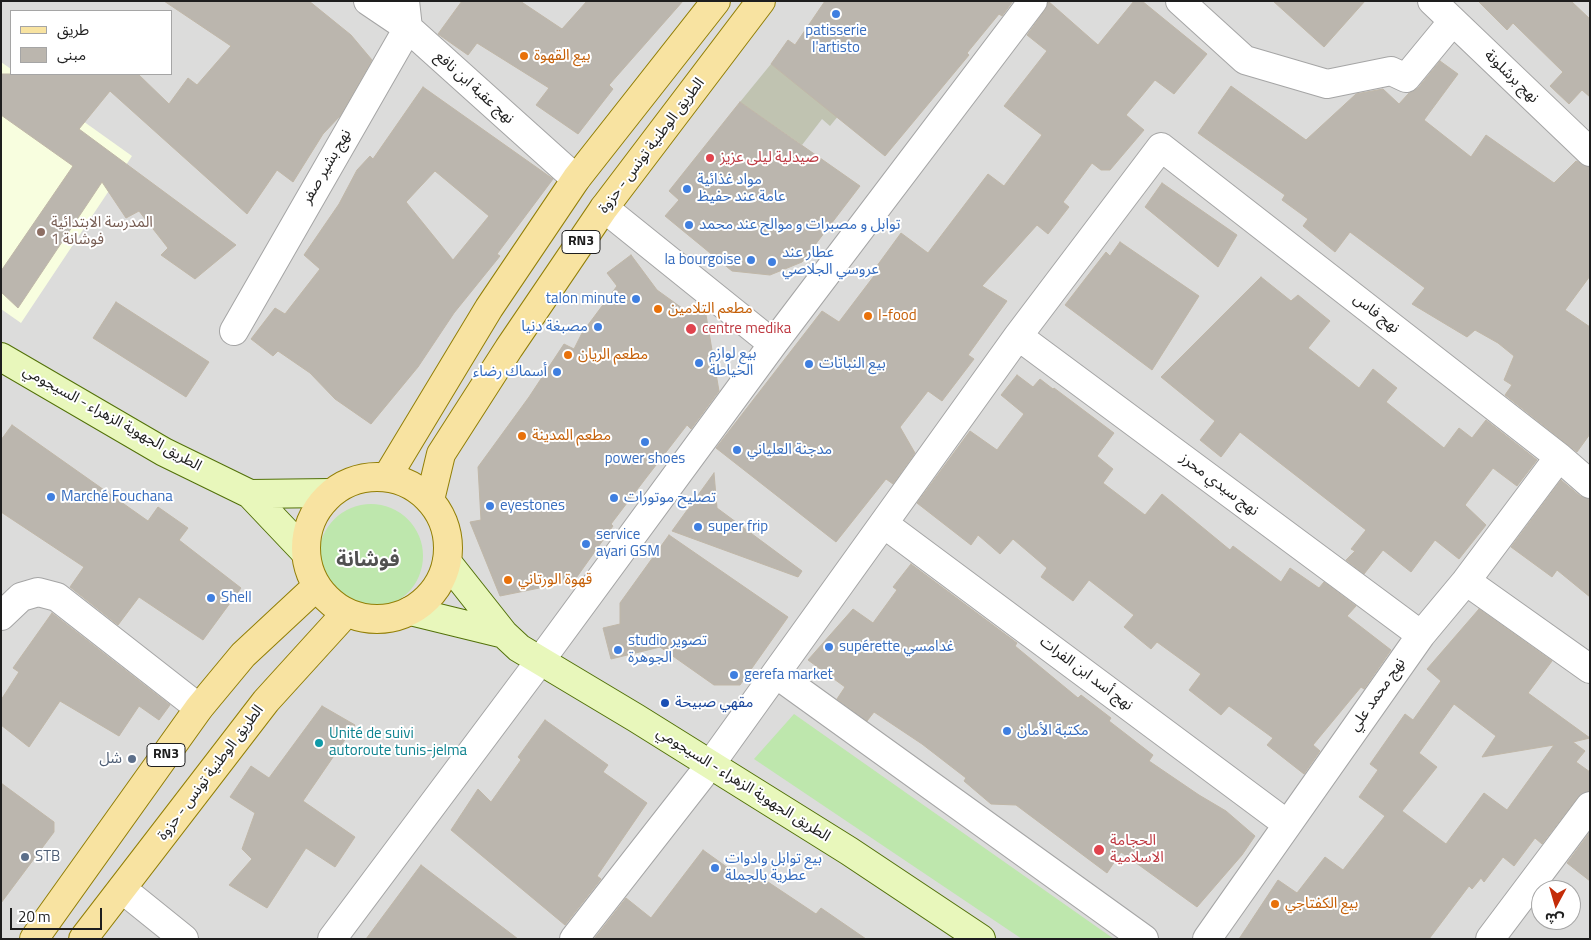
<!DOCTYPE html>
<html>
<head>
<meta charset="utf-8">
<style>
	body { margin:0 }
	#map { position:relative; width:1591px; height:940px; overflow:hidden; background:#efede5; font-family:"Titillium Web","Noto Sans Arabic",sans-serif }
	canvas { display:block }
	.frame { position:absolute; inset:0; border:2px solid #1e1e1e; pointer-events:none }
	.legend { position:absolute; left:10px; top:10px; width:162px; height:65px; box-sizing:border-box; background:#fff; border:1px solid #a5a5a5; margin:0; padding:6px 9px; list-style:none; font-size:15px; color:#1e1e1e }
	.legend li { display:flex; align-items:center; gap:10px; height:25px }
	.legend b { width:25px; border:1px solid #a5a5a5 }
	.north { position:absolute; left:1531px; top:880px; width:50px; height:50px; box-sizing:border-box; background:#fff; border:1px solid #a5a5a5; border-radius:50%; rotate:186deg; font-size:14px; font-weight:700; line-height:20px; text-align:center; color:#1e1e1e }
	.north::after { content:''; display:block; margin:auto; width:18px; height:22px; background:#c42c08; clip-path:polygon(50% 0,100% 100%,50% 72%,0 100%) }
	.scale { position:absolute; left:10px; top:908px; width:92px; height:22px; box-sizing:border-box; border:2px solid #1e1e1e; border-top:0; padding-left:6px; font-size:15px; line-height:18px; white-space:nowrap; color:#1e1e1e; -webkit-text-stroke:4px #fff; paint-order:stroke }
</style>
</head>
<body>
<div id="map">
<canvas width="1591" height="940"></canvas>
<div class="frame"></div>
<ul class="legend">
<li><b style="height:6px;background:#f8e3a1"></b>طريق</li>
<li><b style="height:14px;background:#bbb6ae"></b>مبنى</li>
</ul>
<div class="north">ش</div>
<div class="scale">20 m</div>
</div>
<script>
const g = document.querySelector('canvas').getContext('2d');
g.lineJoin = 'round';
function paint(path, color) {
  g.fillStyle = color;
  g.fill(path, 'evenodd');
}
function toPath(rows) {
  const path = new Path2D();
  for (const r of rows) {
    if (r.length === 3) {
      path.moveTo(r[0] + r[2], r[1]);
      path.arc(r[0], r[1], r[2], 0, 2 * Math.PI);
      continue;
    }
    path.moveTo(r[0], r[1]);
    for (let i = 2; i < r.length; i += 2) path.lineTo(r[i], r[i + 1]);
  }
  return path;
}
function trace(path, color, width, dash) {
  g.strokeStyle = color;
  g.lineWidth = width;
  g.lineCap = dash ? 'butt' : 'round';
  g.setLineDash(dash || []);
  g.stroke(path);
}
function label(font, color, halo, rows, align = 'center') {
  g.font = font + ' "Titillium Web","Noto Sans Arabic",sans-serif';
  g.lineWidth = 4;
  g.setLineDash([]);
  g.textBaseline = 'middle';
  g.strokeStyle = halo;
  g.fillStyle = color;
  for (const [text, x, y, turn = 0] of rows) {
    g.save();
    g.translate(x, y);
    g.rotate((+turn || 0) * Math.PI / 180);
    g.textAlign = isNaN(turn) ? turn : align;
    if (halo) g.strokeText(text, 0, 0);
    g.fillText(text, 0, 0);
    g.restore();
  }
}
paint(toPath([
	[1,1,1590,1,1590,939,1,939],
	[11,11,171,11,171,74,11,74],
	[1541,890,1571,890,1571,920,1541,920]
]), '#dcdcdb');
paint(toPath([
	[1,62,11,69,11,74,17,74,132,156,21,323,1,309]
]), '#f8fedf');
paint(toPath([
	[771,64,824,106,839,115,830,126,822,119,802,145,740,102]
]), '#c0c3b1');
paint(toPath([
	[371,556,52],
	[794,714,1114,939,1022,939,754,759]
]), '#bee7ad');
const building = toPath([
	[164,1,309,1,351,35,372,60,340,116,323,134,293,182,277,170,247,214,110,91,79,129,236,245,195,279,161,255,168,248,139,211,126,218,102,182,18,308,1,292,1,271,73,166,1,115,1,74,138,74,169,104,188,78,197,85,231,46,164,1],
	[462,1,520,1,562,29,587,1,683,1,609,85,613,89,578,134,536,105,549,88,477,43,468,55,438,34,462,1],
	[825,1,1013,1,1002,16,999,14,967,53,969,55,885,156,771,64,788,40,795,45,825,1],
	[1048,1,1098,45,1134,1,1142,1,1207,54,1174,94,1155,80,1126,115,1144,130,1110,170,1101,170,1092,163,1063,202,1069,207,1048,234,1037,225,982,286,1007,301,968,355,974,359,942,401,928,391,900,427,915,453,893,484,886,479,836,542,716,448,822,311,839,322,877,272,874,270,901,233,928,253,988,174,1004,186,1042,135,1004,106,1047,51,1027,35,1045,10,1048,1],
	[1273,1,1365,1,1324,47,1273,1],
	[1478,1,1571,1,1590,19,1590,97,1582,90,1569,104,1550,86,1563,72,1513,23,1507,30,1478,1],
	[1440,61,1458,74,1424,120,1471,157,1486,135,1554,183,1576,161,1590,167,1590,276,1565,310,1590,327,1590,434,1577,452,1505,395,1512,385,1504,380,1514,356,1498,343,1475,330,1467,337,1412,304,1425,288,1350,232,1335,252,1303,226,1308,219,1282,200,1285,195,1198,133,1231,86,1306,140,1356,94,1383,89,1399,104,1409,93,1418,88,1440,61],
	[423,87,553,179,497,254,500,256,454,313,418,367,371,424,335,399,310,373,278,351,273,356,251,339,275,308,285,314,320,269,304,255,339,204,357,170,370,156,373,159,423,87],
	[435,171,489,216,453,260,406,202,435,171],
	[740,102,860,186,802,262,770,275,732,271,665,216,679,200,669,191,740,102],
	[1162,183,1237,235,1218,267,1145,207,1162,183],
	[1120,242,1199,296,1152,370,1065,305,1106,252,1110,256,1120,242],
	[631,255,657,290,693,316,700,305,705,309,719,391,691,429,687,425,646,478,611,524,613,526,574,581,500,596,470,522,481,520,478,467,529,397,564,344,574,349,582,333,617,286,607,273,631,255],
	[1261,277,1291,301,1298,295,1330,321,1308,348,1359,388,1373,369,1397,388,1386,402,1444,448,1459,428,1472,438,1486,420,1537,460,1517,486,1493,468,1465,505,1486,525,1459,559,1435,540,1411,572,1383,550,1364,574,1346,560,1355,551,1351,549,1366,530,1240,432,1221,457,1200,440,1215,421,1161,377,1261,277],
	[116,302,209,362,186,397,93,338,116,302],
	[1017,375,1033,387,1040,379,1053,389,1054,388,1114,433,1097,456,1113,469,1103,483,1145,515,1162,494,1230,550,1233,546,1281,582,1290,568,1319,588,1324,582,1356,606,1347,616,1391,650,1364,689,1361,687,1313,745,1320,751,1304,774,1267,745,1273,738,1229,706,1221,715,1189,690,1201,674,1157,642,1151,649,1124,627,1134,615,1089,580,1073,601,1041,577,1047,568,1013,539,1000,554,978,535,971,545,917,503,970,431,997,450,1024,414,1001,395,1017,375],
	[12,425,148,521,158,507,188,528,179,540,241,588,203,640,139,597,118,625,70,587,84,567,1,512,1,440,12,425],
	[714,473,717,508,802,571,798,577,672,531,714,473],
	[1561,480,1580,496,1590,499,1590,597,1557,570,1552,577,1511,547,1561,480],
	[669,535,788,617,740,685,714,685,660,647,611,659,603,628,620,624,620,603,669,535],
	[911,564,1017,643,1015,646,1078,698,1081,695,1111,718,1109,721,1153,755,1149,761,1199,795,1226,811,1255,836,1242,855,1197,907,1121,852,1107,873,1016,805,991,804,964,781,966,778,922,744,874,712,867,721,837,699,845,687,808,660,853,609,873,623,897,590,893,587,911,564],
	[1479,609,1552,661,1528,693,1590,738,1573,742,1585,751,1576,762,1590,772,1590,791,1578,797,1542,844,1535,838,1514,866,1503,857,1484,882,1481,878,1472,889,1469,886,1429,939,1239,939,1278,880,1297,893,1325,857,1343,870,1385,816,1359,797,1378,770,1370,764,1405,714,1413,720,1441,681,1427,669,1479,609],
	[1454,704,1496,736,1482,757,1554,745,1507,810,1484,793,1446,844,1402,811,1437,767,1419,753,1454,704],
	[52,613,170,705,159,720,139,706,119,736,60,701,29,747,1,725,1,700,19,672,13,668,52,613],
	[322,706,355,725,303,801,355,837,335,867,306,848,267,908,229,885,252,859,242,849,255,813,230,797,251,766,269,778,322,706],
	[545,720,608,765,603,772,647,803,597,876,601,879,565,925,451,830,478,789,491,802,521,760,518,757,545,720],
	[1,783,54,822,54,832,1,903,1,783],
	[1590,832,1590,881,1567,863,1590,832],
	[703,850,749,883,756,874,816,914,821,908,866,939,594,939,626,898,651,918,703,850],
	[421,865,518,939,366,939,421,865]
]);
paint(building, '#bbb6ae');
trace(building, '#c0b7a8', 1);
const minor = toPath([
	[368,1,408,28,576,179],
	[1180,1,1245,60,1327,84,1391,71,1406,78,1453,21],
	[1432,1,1590,152],
	[604,208,773,344],
	[234,331,408,28,405,1],
	[1018,336,1421,635],
	[884,524,1287,824],
	[1466,581,1590,669],
	[1,616,21,597,38,592,57,597,199,708],
	[776,674,1144,939],
	[122,889,184,939],
	[332,939,540,661,773,344,1033,1],
	[574,939,710,765,1018,336,1161,147,1559,457,1590,484],
	[1207,939,1421,635,1466,581,1559,457],
	[1490,939,1590,806]
]);
const secondary = toPath([
	[1,357,164,452,250,494,305,552],
	[250,494,330,493],
	[447,562,504,634,519,648,636,718,849,851,981,939],
	[410,611,504,634]
]);
const primary = toPath([
	[377,548,71],
	[387,477,489,308,576,179,716,1],
	[430,500,441,454,509,348,604,208,761,1],
	[34,939,199,708,243,655,316,587],
	[83,939,266,701,346,613]
]);
trace(minor, '#a5a5a5', 30);
trace(secondary, '#527109', 30);
trace(primary, '#927f06', 30);
trace(minor, '#fff', 28);
trace(secondary, '#e8f7bb', 28);
trace(primary, '#f8e3a1', 28);
for (const [x, y, r, color] of [
	[836,14,5,"#3f7fe0"],
	[524,56,5,"#e8710a"],
	[710,158,5,"#e0444e"],
	[687,189,5,"#3f7fe0"],
	[689,225,5,"#3f7fe0"],
	[41,232,5,"#8d6e63"],
	[751,260,5,"#3f7fe0"],
	[772,262,5,"#3f7fe0"],
	[636,299,5,"#3f7fe0"],
	[658,309,5,"#e8710a"],
	[868,316,5,"#e8710a"],
	[598,327,5,"#3f7fe0"],
	[691,329,6,"#e0444e"],
	[568,355,5,"#e8710a"],
	[699,363,5,"#3f7fe0"],
	[809,364,5,"#3f7fe0"],
	[557,372,5,"#3f7fe0"],
	[522,436,5,"#e8710a"],
	[645,442,5,"#3f7fe0"],
	[737,450,5,"#3f7fe0"],
	[51,497,5,"#3f7fe0"],
	[614,498,5,"#3f7fe0"],
	[490,506,5,"#3f7fe0"],
	[698,527,5,"#3f7fe0"],
	[586,544,5,"#3f7fe0"],
	[508,580,5,"#e8710a"],
	[211,598,5,"#3f7fe0"],
	[829,647,5,"#3f7fe0"],
	[618,650,5,"#3f7fe0"],
	[734,675,5,"#3f7fe0"],
	[665,703,5,"#1a4fb4"],
	[1007,731,5,"#3f7fe0"],
	[319,743,5,"#0f9aa8"],
	[132,759,5,"#5c6f8a"],
	[1099,850,6,"#e0444e"],
	[25,857,5,"#5c6f8a"],
	[715,868,5,"#3f7fe0"],
	[1275,904,5,"#e8710a"]
]) {
  const dot = new Path2D();
  dot.arc(x, y, r, 0, 2 * Math.PI);
  g.fillStyle = color;
  g.fill(dot);
  trace(dot, '#fff', 2);
}
for (const [x, y, w] of [
	[581,242,38],
	[166,755,38]
]) {
  const box = new Path2D();
  box.roundRect(x - w / 2, y - 11.5, w, 23, 4);
  g.fillStyle = '#fff';
  g.fill(box);
  trace(box, '#1e1e1e', 1);
}
label('bold 14px', '#1e1e1e', null, [
	["RN3",581,242],
	["RN3",166,755]
]);
label('15px', '#366cbe', '#fff', [
	["patisserie",836,31,"center"],
	["l'artisto",836,48,"center"],
	["مواد غذائية",697,180],
	["عامة عند حفيظ",697,197],
	["توابل و مصبرات و موالح عند محمد",699,225],
	["عطار عند",782,253],
	["عروسي الجلاصي",782,270],
	["la bourgoise",741,260,"right"],
	["talon minute",626,299,"right"],
	["مصبغة دنيا",588,327,"right"],
	["بيع لوازم",709,354],
	["الخياطة",709,371],
	["بيع النباتات",819,364],
	["أسماك رضاء",547,372,"right"],
	["مدجنة العلياني",747,450],
	["power shoes",645,459,"center"],
	["Marché Fouchana",61,497],
	["تصليح موتورات",624,498],
	["eyestones",500,506],
	["super frip",708,527],
	["service",596,535],
	["ayari GSM",596,552],
	["Shell",221,598],
	["studio تصوير",628,641],
	["الجوهرة",628,658],
	["supérette غدامسي",839,647],
	["gerefa market",744,675],
	["مكتبة الأمان",1017,731],
	["بيع توابل وادوات",725,859],
	["عطرية بالجملة",725,876]
], 'left');
label('15px', '#c56008', '#fff', [
	["بيع القهوة",534,56],
	["مطعم التلامين",668,309],
	["I-food",878,316],
	["مطعم الريان",578,355],
	["مطعم المدينة",532,436],
	["قهوة الورتاني",518,580],
	["بيع الكفتاجي",1285,904]
], 'left');
label('15px', '#1e1e1e', '#fff', [
	["نهج برشلونة",1511,77,44],
	["نهج عقبة ابن نافع",474,88,42],
	["الطريق الوطنية تونس - حزوة",652,146,-53],
	["نهج بشير صفر",327,167,-60],
	["نهج فاس",1376,314,38],
	["الطريق الجهوية الزهراء - السيجومي",112,419,29],
	["نهج سيدي محرز",1219,485,37],
	["نهج أسد ابن الفرات",1086,674,37],
	["نهج محمد علي",1378,695,-55],
	["الطريق الوطنية تونس - حزوة",211,773,-53],
	["الطريق الجهوية الزهراء - السيجومي",743,785,32]
]);
label('15px', '#be3a42', '#fff', [
	["صيدلية ليلى عزيز",720,158],
	["centre medika",702,329],
	["الحجامة",1110,841],
	["الاسلامية",1110,858]
], 'left');
label('15px', '#785e54', '#fff', [
	["المدرسة الابتدائية",51,223],
	["فوشانة 1",51,240]
], 'left');
label('15px', '#164399', '#fff', [
	["مقهي صبيحة",675,703]
], 'left');
label('15px', '#0d838f', '#fff', [
	["Unité de suivi",329,734],
	["autoroute tunis-jelma",329,751]
], 'left');
label('15px', '#4e5e75', '#fff', [
	["شل",122,759],
	["STB",35,857,"left"]
], 'right');
label('bold 20px', '#515151', '#fff', [
	["فوشانة",368,561]
]);
</script>
</body>
</html>
